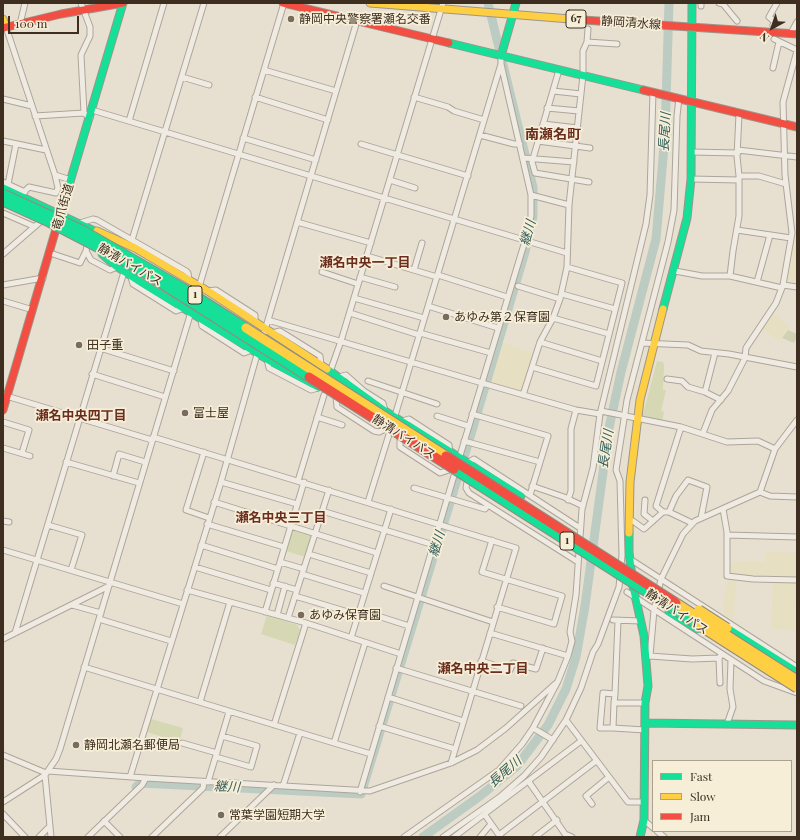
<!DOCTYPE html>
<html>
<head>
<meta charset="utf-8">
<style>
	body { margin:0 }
	#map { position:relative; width:800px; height:840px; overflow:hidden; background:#e7e0d1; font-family:"Playfair Display",serif }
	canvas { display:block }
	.frame { position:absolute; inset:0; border:4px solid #3d2e20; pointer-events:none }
	.legend { position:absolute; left:652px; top:760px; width:140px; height:72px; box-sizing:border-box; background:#f7eed8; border:1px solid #ada18e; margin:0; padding:5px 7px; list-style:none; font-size:12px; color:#3d2e20 }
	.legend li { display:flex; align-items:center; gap:8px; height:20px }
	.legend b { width:20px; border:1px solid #ada18e }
	.north { position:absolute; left:752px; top:8px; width:40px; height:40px; -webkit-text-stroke:3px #f7eed8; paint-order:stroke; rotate:220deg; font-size:11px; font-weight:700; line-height:16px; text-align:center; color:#3d2e20 }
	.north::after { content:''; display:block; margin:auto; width:14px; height:18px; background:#3d2e20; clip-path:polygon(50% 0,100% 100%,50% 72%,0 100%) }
	.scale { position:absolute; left:8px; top:16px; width:71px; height:18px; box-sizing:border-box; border:2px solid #3d2e20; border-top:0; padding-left:5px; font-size:12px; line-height:14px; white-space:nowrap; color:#3d2e20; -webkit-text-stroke:3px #f7eed8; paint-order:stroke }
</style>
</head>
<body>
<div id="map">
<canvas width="800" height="840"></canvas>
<div class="frame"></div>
<ul class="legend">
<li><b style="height:5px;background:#16e098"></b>Fast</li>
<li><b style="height:5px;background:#ffcf43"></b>Slow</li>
<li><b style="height:5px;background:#f24e42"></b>Jam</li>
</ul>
<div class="north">N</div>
<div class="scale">100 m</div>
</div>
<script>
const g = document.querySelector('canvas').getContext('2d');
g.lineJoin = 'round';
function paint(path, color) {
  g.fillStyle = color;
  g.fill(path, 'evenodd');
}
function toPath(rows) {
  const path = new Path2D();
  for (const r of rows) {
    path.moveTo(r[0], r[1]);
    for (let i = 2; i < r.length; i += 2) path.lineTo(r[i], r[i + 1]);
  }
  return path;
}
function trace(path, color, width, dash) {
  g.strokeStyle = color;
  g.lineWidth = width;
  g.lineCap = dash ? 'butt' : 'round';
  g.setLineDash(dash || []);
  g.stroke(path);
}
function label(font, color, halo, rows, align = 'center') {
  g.font = font + ' "Playfair Display","Noto Sans JP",serif';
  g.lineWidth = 3.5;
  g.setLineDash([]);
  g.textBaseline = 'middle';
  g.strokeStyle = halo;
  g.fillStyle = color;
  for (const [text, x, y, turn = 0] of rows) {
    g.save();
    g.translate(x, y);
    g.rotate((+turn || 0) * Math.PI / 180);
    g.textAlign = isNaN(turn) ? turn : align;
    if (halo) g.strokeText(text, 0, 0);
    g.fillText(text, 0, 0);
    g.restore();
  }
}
paint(toPath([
	[794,237,797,238,797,286,788,284,786,281],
	[772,313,790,326,779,341,761,328],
	[501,342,534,353,521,391,489,382],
	[766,552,797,553,797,577,757,577,730,574,731,561,765,562],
	[729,578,737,578,733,620,724,615,723,601],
	[773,580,796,582,794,630,771,629]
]), '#e6dfc2');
paint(toPath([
	[657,361,663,362,664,365,663,390,666,390,661,411,664,412,662,422,642,418],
	[293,529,310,534,312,536,305,557,286,551],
	[267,615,297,625,300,630,295,645,261,634],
	[151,719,183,728,179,742,147,732]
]), '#d6d7b3');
paint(toPath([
	[788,330,797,334,797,341,795,340,794,343,782,338]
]), '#d1d1b3');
trace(toPath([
	[136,787,140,783,361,794,471,434,525,252,533,216,533,187,488,3],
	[423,837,480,796,517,766,548,725,566,689,576,657,585,606,609,428,621,372,656,239,665,135,669,3]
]), '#bcccc2', 9);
const street = toPath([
	[81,3,90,27,90,36,81,55,84,113,90,118],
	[701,3,701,6],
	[719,3,723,4,737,21],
	[20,24,25,3],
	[773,25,775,22,769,17,777,3],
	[6,27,55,175,71,180],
	[791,33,797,22],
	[774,39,797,50],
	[587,42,617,44],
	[773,68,779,42],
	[264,70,336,91],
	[559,70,532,162,535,173,589,182],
	[182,77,209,85],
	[553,91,581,94],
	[255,97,328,120],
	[414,97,448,107,454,111,484,120],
	[3,99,32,106],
	[547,108,579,111],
	[92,110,567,253],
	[739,114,737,156,739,176],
	[35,116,84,113],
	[129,121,164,3],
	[543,124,578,128],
	[480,135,514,144,520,144],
	[243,138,316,160],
	[3,141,46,150],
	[538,141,590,148],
	[361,144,468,176],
	[738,150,797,157],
	[691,152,738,153],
	[524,158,574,162],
	[691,179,739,180],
	[390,180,415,188],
	[3,182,25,192],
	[8,184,16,144],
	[25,191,29,187,56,193,58,188,55,175],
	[531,195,569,205],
	[3,213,33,226],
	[297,222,371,243],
	[80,223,93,219,97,220,186,271,188,273,189,280],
	[737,230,791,238],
	[132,240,204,3],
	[87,246,86,251,91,260,110,270,117,267],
	[50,253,80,263,86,251],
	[3,254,40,222],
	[367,256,437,277],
	[414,270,422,243],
	[675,271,702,276,730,276],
	[322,272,358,284],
	[438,275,507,297],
	[131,277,133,284,176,311,184,308],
	[360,277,395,287],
	[757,282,770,235],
	[3,285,43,278],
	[783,285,797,287],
	[518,286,560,299],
	[782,288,730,276,733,251,739,216,739,176,759,176,786,184],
	[208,291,216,290,255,315,255,322],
	[562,294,615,309],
	[196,297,284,3],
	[354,298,424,318],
	[3,301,33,310],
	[428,306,498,328],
	[350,313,419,335],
	[553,318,609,334],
	[201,320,202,326,244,353,252,350],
	[268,320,482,383,576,410,600,414],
	[272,333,280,331,320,356,321,365],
	[420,333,491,353],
	[262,340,357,21],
	[540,342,602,361],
	[642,343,688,345,701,351,729,354,797,367],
	[100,348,174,371],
	[267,359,269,368,311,390,318,388],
	[532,367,596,386,622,283,567,267],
	[330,372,341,341,443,3],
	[92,374,165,397],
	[339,377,346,375,364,391,383,403,385,411],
	[667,379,682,381,688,387,705,392,721,400],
	[368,381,437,404],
	[705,392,715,353],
	[3,395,152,440],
	[523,395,540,342,553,318,560,299,567,267,569,205,583,75,583,51,587,42,588,29],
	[336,397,337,407,374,431,379,432,385,429],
	[601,411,681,427,727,442,758,441,775,449],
	[472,414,548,436,530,495],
	[437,416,468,426],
	[317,417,342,425],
	[394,419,501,64,501,56],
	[402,421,409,419,449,445,450,452],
	[3,422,29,430,22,453],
	[681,427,656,506,663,512,669,512,692,523],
	[703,433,712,410,728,391,745,358,746,348,776,303,783,285,792,233,785,175,783,102,797,51],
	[153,437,516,548,451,763],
	[400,439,400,447,440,473,449,470],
	[464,441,540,462],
	[3,448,30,456],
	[204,452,186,510,209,518],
	[459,459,525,241,531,216,531,195,501,64],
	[66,462,139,483],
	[469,462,474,459,477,461,580,528],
	[113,476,119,454,145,462],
	[298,481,324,395],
	[221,482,297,504],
	[467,482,466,488,469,493,578,562],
	[532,486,564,497,583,506],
	[414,488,485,509,488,505],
	[760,492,770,496,797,497],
	[568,500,571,491,571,429,576,410],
	[645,500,644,514,653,521],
	[214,502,377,553],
	[368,502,391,428],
	[723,509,727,532,727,576,753,579,797,580],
	[322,511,434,545],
	[669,512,676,496,688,480,707,487,701,518],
	[3,521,9,522],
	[633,521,644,529,663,512],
	[207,524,284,547],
	[48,525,82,535,71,570],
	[727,535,797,537],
	[492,540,482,572,562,596,554,624,497,607],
	[201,545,278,569],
	[3,550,183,604],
	[309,554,371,573],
	[630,559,797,667],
	[280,562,304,569],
	[195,567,271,590],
	[302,574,364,593],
	[273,583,297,590],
	[384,586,493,622],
	[187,590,306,623,401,654],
	[627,592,764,681,797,693],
	[295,596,358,615],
	[72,605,101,613],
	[359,610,409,626],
	[265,612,304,482],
	[277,615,285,586],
	[288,618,329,490],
	[99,619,171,641],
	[613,620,641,621],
	[15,633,124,272],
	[490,633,568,656],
	[351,638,391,509],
	[3,639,109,586],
	[650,656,692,659,719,658,722,654],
	[646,657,650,656,654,610,661,579,683,534,695,521,760,492,775,449,797,420],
	[719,658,720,683],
	[481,661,510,670,513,663,536,669,543,648],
	[84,667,334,743,365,643],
	[396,668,521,706],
	[615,694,603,693,600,728,613,728,614,703,615,694,618,621],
	[388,697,463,721],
	[200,702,230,602],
	[614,703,645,703],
	[566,720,628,802,644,802],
	[727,724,733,707,730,689,731,660],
	[274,725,306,623],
	[379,726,455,749],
	[533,728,553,740],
	[613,728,645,730],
	[182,743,217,753],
	[334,743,371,754],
	[3,755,46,773],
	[216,757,251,767,257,746,222,736],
	[48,771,146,778,370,791,451,763,477,750,506,728,555,684],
	[45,775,51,837],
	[130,777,221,482,258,351],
	[208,782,229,712],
	[529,782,565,834,572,837],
	[283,786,300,733],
	[360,792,456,469],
	[3,802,45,775,56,759,60,749,191,312],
	[592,804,586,796,609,777],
	[3,814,25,837],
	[485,815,499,835],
	[644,820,653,828],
	[104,821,120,837],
	[657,831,664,837],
	[39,837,50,826],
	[88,837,142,785,146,778],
	[152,837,203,788,204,782],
	[220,837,274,785],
	[404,837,499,770,522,744,533,728,558,681,568,656,572,641,570,632,576,595,582,509,593,468,600,414,646,224,650,195,653,92],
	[443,837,501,796,524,776,541,757,566,720,581,688,593,652,598,644,619,587,622,555,620,481,616,470,627,400,668,242,674,210,677,116,679,98],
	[454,837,581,741],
	[480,837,491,824],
	[501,837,499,835,596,761],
	[535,837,557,820]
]);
const fast = toPath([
	[449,43,643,90],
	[501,56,516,3],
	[3,188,101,234],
	[56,229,123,3],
	[102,254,116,266,142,283,275,364,318,387],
	[663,309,687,218,691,179,692,3],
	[327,369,385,411,521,496],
	[629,533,629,552,633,586,644,636,648,686,645,703,644,820,640,837],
	[669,612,697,629],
	[727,628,797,672],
	[645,723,797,725]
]);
const slow = toPath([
	[370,3,583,20],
	[3,19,6,27],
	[97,231,135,248,211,293,327,369],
	[629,533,630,482,640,400,663,309]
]);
const jam = toPath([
	[283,3,449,43],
	[583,20,797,34],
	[3,28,61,14,123,3],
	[643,90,797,127],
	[3,410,56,229]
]);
trace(street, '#ada599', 7);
trace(fast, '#9c958a', 9);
trace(slow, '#9c958a', 9);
trace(jam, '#9c958a', 9);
trace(street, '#efebe3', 5);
trace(fast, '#16e098', 7);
trace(slow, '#ffcf43', 7);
trace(jam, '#f24e42', 7);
const fastBridge = toPath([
	[3,194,82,230,183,288,246,328],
	[3,201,49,222,134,266,309,377],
	[454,469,697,624]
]);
const slowBridge = toPath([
	[246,328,446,456],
	[676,603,797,680],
	[699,610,727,628],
	[697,624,797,688]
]);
const jamBridge = toPath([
	[309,377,454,469],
	[446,456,676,603]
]);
trace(fastBridge, '#928b80', 11, []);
trace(slowBridge, '#928b80', 11, []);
trace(jamBridge, '#928b80', 11, []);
trace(fastBridge, '#16e098', 9);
trace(slowBridge, '#ffcf43', 9);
trace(jamBridge, '#f24e42', 9);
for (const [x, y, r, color] of [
	[291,19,4,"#786c5e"],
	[446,317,4,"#786c5e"],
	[79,345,4,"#786c5e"],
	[185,413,4,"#786c5e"],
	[301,615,4,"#786c5e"],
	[76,745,4,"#786c5e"],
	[221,815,4,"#786c5e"]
]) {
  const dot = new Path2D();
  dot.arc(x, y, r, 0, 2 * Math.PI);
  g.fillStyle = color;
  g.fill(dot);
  trace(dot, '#f7eed8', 1.5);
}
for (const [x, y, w] of [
	[576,19,20],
	[195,295,14],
	[567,541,14]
]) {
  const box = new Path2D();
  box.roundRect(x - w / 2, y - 9, w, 18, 3);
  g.fillStyle = '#f7eed8';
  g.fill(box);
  trace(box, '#3d2e20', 1);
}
label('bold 11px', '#3d2e20', null, [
	["67",576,19],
	["1",195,295],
	["1",567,541]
]);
label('12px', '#3d2e20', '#f7eed8', [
	["静岡中央警察署瀬名交番",299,19],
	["あゆみ第２保育園",454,317],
	["田子重",87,345],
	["富士屋",193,413],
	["あゆみ保育園",309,615],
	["静岡北瀬名郵便局",84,745],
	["常葉学園短期大学",229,815]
], 'left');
label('12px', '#3d2e20', '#f7eed8', [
	["静岡清水線",631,23,4],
	["竜爪街道",63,207,-74],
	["静清バイパス",130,265,30],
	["静清バイパス",404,437,32],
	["静清バイパス",677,612,33]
]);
label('italic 13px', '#2f5d5a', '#f7eed8', [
	["長尾川",665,132,-87],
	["継川",528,233,-75],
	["長尾川",606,449,-81],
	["継川",437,544,-73],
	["長尾川",505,772,-41],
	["継川",227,787,3]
]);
label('bold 13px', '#6b2e1e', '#f7eed8', [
	["瀬名中央一丁目",365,263],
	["瀬名中央四丁目",81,416],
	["瀬名中央三丁目",281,518],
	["瀬名中央二丁目",483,669]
]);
label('bold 14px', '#6b2e1e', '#f7eed8', [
	["南瀬名町",553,135]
]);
</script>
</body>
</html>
